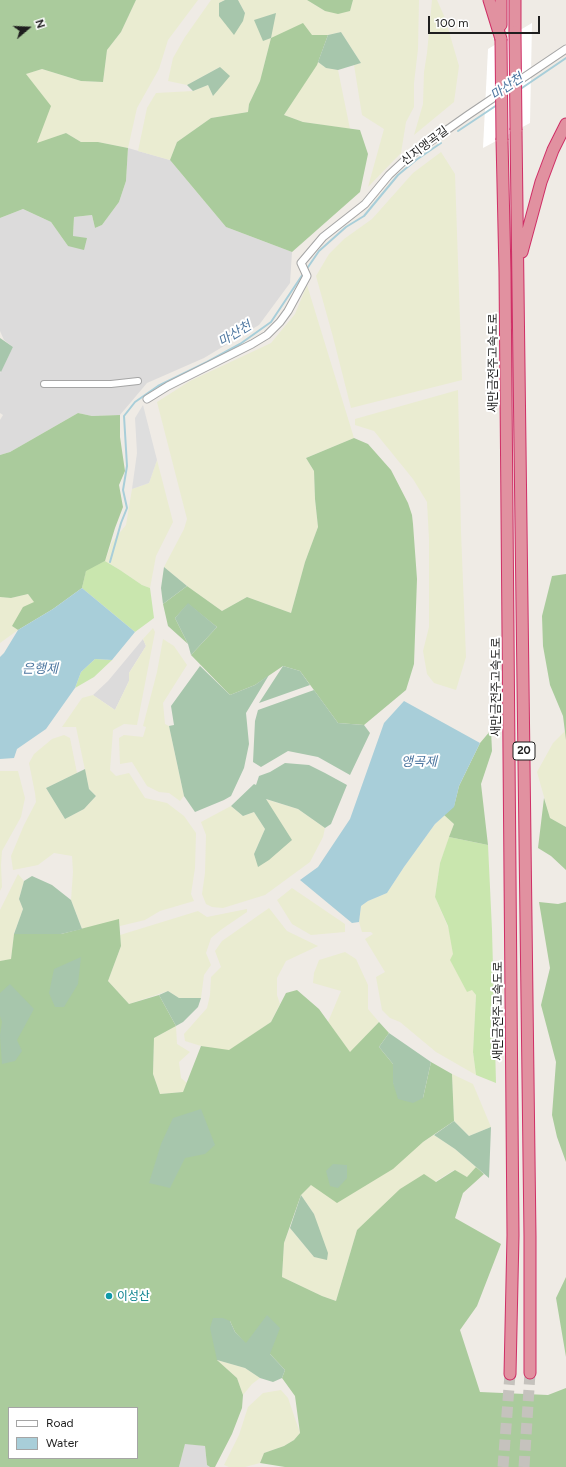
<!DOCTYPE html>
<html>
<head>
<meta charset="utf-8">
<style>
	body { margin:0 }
	#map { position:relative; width:566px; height:1467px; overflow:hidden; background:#efebe5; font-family:Figtree,sans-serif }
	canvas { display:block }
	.legend { position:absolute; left:8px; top:1407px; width:130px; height:52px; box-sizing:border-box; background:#fff; border:1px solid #a5a5a5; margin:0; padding:5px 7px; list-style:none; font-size:12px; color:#1e1e1e }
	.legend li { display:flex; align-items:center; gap:8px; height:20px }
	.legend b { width:20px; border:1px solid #a5a5a5 }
	.north { position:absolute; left:8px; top:8px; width:40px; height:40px; -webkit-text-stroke:3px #fff; paint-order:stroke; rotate:71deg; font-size:11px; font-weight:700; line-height:16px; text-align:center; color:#1e1e1e }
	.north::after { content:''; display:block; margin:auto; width:14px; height:18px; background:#1e1e1e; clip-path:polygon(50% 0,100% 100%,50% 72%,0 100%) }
	.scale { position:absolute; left:428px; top:16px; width:112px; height:18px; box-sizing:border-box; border:2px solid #1e1e1e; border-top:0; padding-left:5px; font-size:12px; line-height:14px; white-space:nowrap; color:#1e1e1e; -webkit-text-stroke:3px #fff; paint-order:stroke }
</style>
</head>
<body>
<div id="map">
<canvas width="566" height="1467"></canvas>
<ul class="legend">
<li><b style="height:5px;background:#fff"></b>Road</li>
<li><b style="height:11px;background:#a8ced9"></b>Water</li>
</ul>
<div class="north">N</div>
<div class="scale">100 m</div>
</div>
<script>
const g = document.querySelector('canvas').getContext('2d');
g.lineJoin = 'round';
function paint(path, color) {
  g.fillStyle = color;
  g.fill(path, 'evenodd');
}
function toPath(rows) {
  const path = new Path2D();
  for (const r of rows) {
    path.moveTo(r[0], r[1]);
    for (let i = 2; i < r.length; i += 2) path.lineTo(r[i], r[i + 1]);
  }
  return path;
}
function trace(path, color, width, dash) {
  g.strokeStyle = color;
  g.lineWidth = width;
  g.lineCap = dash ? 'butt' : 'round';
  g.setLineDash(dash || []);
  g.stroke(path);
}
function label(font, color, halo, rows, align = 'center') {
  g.font = font + ' Figtree,"Noto Sans KR",sans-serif';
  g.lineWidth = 4;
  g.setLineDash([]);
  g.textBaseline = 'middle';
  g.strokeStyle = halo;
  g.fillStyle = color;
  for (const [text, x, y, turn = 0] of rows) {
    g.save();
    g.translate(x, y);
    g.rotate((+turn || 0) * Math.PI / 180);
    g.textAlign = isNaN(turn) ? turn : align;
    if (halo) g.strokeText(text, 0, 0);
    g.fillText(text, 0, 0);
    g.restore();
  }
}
paint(toPath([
	[128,148,170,160,226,227,292,252,290,283,259,325,204,358,147,383,120,415,92,416,78,413,10,452,0,455,0,420,3,415,0,413,0,373,13,347,4,340,0,331,0,218,23,209,51,222,68,246,73,236,74,217,92,215,95,228,102,225,119,202,126,181],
	[143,639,146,646,129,673,129,681,115,710,93,695,108,681],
	[185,1443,205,1446,207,1465,210,1467,179,1467]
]), '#dcdbdb');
paint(toPath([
	[136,0,198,0,168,40,159,69,137,108,128,148,98,142,81,142,66,133,37,144,25,74,42,69,81,81,103,82,107,50,121,32],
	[211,0,225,0,219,3,245,13,238,0,307,0,325,11,350,11,353,0,419,0,418,49,414,83,414,107,406,122,401,153,368,187,384,129,362,115,354,65,361,63,341,32,328,35,271,38,260,81,249,104,248,112,211,118,177,142,170,160,138,151,147,108,156,93,193,91,208,85,213,96,220,67,187,85,168,81,173,58,185,37],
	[432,0,437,0,445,18,459,66,454,102,414,135,423,104,424,72,427,53],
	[318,62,326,68,338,70,350,129,303,122,284,115],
	[441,152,455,174,462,380,351,408,333,337,316,276,329,254,344,239,372,219,413,173],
	[307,285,354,438,306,458,314,471,315,499,318,527,305,562,291,613,247,597,222,611,187,586,164,567,184,529,187,519,157,402,190,381,271,343,295,314],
	[458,390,461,532,466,657,456,690,434,683,427,674,423,651,429,627,429,539,427,502,413,479,374,431,355,425,355,419],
	[157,460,173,522,156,556,150,588,142,585,120,570,105,561,112,542,126,525,132,489,149,483],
	[28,594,35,602,12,626,18,630,0,643,0,597,11,598],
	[153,628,155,632,137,725,124,724,113,730,110,770,116,776,129,773,145,798,167,803,184,816,196,833,195,868,191,894,194,901,160,911,145,920,120,926,119,920,82,929,71,900,73,872,72,856,54,853,38,865,13,870,11,856,24,825,36,802,35,793,29,763,34,754,52,739,64,735,70,738,77,773,46,788,65,819,84,809,96,796,89,789,76,727,62,727,82,698,93,695,115,710,129,681,129,673,146,646,143,639],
	[163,639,174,646,187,665,163,703,165,724,169,726,184,796,180,801,169,793,159,792,147,786,132,762,120,764,119,738,124,735,143,737,146,727,143,726,157,672],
	[565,731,566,736,566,827,550,818,537,772,553,743],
	[0,771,18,771,25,798,21,817,2,851,1,865,2,887,0,891],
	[265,799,298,809,325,828,323,837,310,862,265,895,223,908,212,907,206,904,202,894,205,873,206,835,201,822,231,806,243,816,254,812,265,829,254,854,269,860],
	[444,815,454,824,440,863,435,897,448,927,467,992,472,989,476,995,473,1052,476,1075,436,1052,400,1022,390,1018,382,1010,376,977,385,972,365,939,373,934,371,932,362,932,359,922,361,906,368,901,387,893,404,867,435,824],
	[18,874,24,881,19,899,23,909,14,934,11,960,0,961,0,910],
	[292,888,345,924,345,932,311,935,292,924,277,900],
	[269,908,287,931,318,946,286,961,277,978,277,995,280,1004,271,1022,229,1051,201,1046,185,1041,184,1034,207,1008,210,995,211,977,221,967,215,951,222,941],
	[247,909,247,912,222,929,211,938,206,953,211,965,204,975,201,998,179,998,168,991,129,1004,108,981,121,946,120,935,198,911,207,917],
	[345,952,356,959,368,985,368,1009,379,1022,350,1053,328,1022,341,991,313,983,314,973,319,960],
	[176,1026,177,1044,190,1052,179,1062,181,1078,187,1083,183,1092,160,1094,153,1074,154,1038],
	[452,1074,473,1084,491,1127,469,1136,454,1121],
	[434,1135,455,1149,476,1167,467,1177,454,1170,357,1230,336,1301,322,1296,282,1277,284,1243,290,1228,314,1257,327,1259,314,1214,301,1195,311,1185,423,1142],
	[217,1360,245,1368,260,1378,252,1384,243,1395,237,1378],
	[281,1390,288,1398,300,1433,294,1440,284,1446,264,1453,260,1463,245,1467,229,1467,224,1465,239,1435,248,1407,263,1393]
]), '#eaecd1');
paint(toPath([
	[105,561,120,570,142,585,150,588,154,618,135,632,82,588,86,570],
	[95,659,112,660,94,677,75,688,81,672],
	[449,837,488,845,492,930,496,1083,476,1075,473,1052,476,995,472,990,467,992,450,960,453,954,448,926,435,897,440,863]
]), '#c9e6ae');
paint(toPath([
	[0,0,136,0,121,32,107,50,103,82,81,81,42,69,26,74,51,106,37,143,66,133,81,142,98,142,128,148,126,181,119,202,102,225,95,228,92,215,74,217,73,236,87,238,84,250,68,246,51,222,23,209,0,218],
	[307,0,353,0,350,11,338,14,325,11],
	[303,23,312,35,328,35,317,65,284,115,303,122,360,130,368,154,360,192,292,252,226,227,170,160,177,142,211,118,248,112,249,104,260,81,271,38],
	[78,413,92,416,120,415,120,437,125,471,119,485,123,507,115,528,105,561,86,571,82,588,53,609,18,630,12,626,23,607,34,602,28,594,11,598,0,597,0,455,10,452],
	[354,438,368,444,391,470,408,503,412,515,413,524,417,579,414,664,406,690,364,725,338,723,300,671,283,666,255,685,230,695,191,655,217,627,188,604,175,618,188,644,168,626,163,604,187,586,222,611,247,597,291,613,305,562,318,527,315,499,314,471,306,458],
	[566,574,566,740,563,716,550,685,543,646,542,616,552,576],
	[491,730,492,751,481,784,488,845,449,837,454,824,444,815,454,806,459,786,480,743],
	[544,798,550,818,566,827,566,870,551,856,538,848],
	[539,902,558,904,566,902,566,1162,557,1137,552,1115,556,1062,541,1005,550,968],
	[119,919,121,946,108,981,129,1004,159,995,176,1026,154,1038,153,1074,160,1094,183,1092,201,1046,229,1050,271,1022,286,993,297,990,319,1009,350,1052,379,1022,389,1033,379,1047,393,1064,393,1083,423,1098,431,1062,452,1074,454,1121,423,1142,393,1169,337,1203,311,1185,301,1195,284,1243,282,1277,322,1296,336,1301,357,1230,400,1189,424,1174,436,1182,455,1170,467,1177,476,1167,484,1174,463,1193,455,1218,501,1244,477,1306,460,1330,480,1392,548,1395,566,1388,566,1467,285,1467,260,1463,264,1453,284,1446,294,1440,300,1433,295,1396,282,1378,285,1370,270,1354,245,1343,235,1332,230,1321,217,1360,237,1378,243,1395,242,1408,232,1434,215,1467,210,1467,207,1465,205,1446,185,1444,179,1467,0,1467,0,961,11,959,14,934,61,934],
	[9,1408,137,1408,137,1458,9,1458],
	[566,1277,566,1357,556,1298]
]), '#aacb9c');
paint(toPath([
	[225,0,238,0,245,13,243,21,234,35,219,16,219,3],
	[276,13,271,38,263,41,254,20],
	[341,32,361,63,338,70,326,68,318,62,328,35],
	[220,67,230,76,213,96,208,85,193,91,187,85],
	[0,338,13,347,1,372,0,371],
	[164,567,187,586,163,604,161,588],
	[188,603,217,627,191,655,188,644,175,618],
	[200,666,230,695,255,685,269,675,246,713,249,744,244,768,231,796,224,800,195,812,184,796,169,726,174,725,171,706],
	[283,666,300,671,310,685,259,703],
	[314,690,338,723,364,725,370,733,350,775,318,757,288,751,261,767,253,762,255,721,258,710],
	[285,763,309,765,325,773,347,785,331,824,325,828,298,809,266,799,292,840,269,860,258,867,254,854,265,829,254,812,243,816,231,806,254,784,256,785,259,776,270,772],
	[85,769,89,789,96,796,84,809,65,819,46,788],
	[32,876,52,885,71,900,82,929,61,934,14,934,23,909,19,899,24,881],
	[81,957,78,984,64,1007,55,1007,49,993,54,969],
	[10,984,34,1009,17,1040,22,1051,15,1061,2,1064,0,1035,2,1022,0,1016,0,993],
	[168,991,179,998,201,998,198,1007,183,1022,176,1026,159,995],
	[389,1033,431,1062,423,1098,413,1103,398,1099,393,1083,393,1064,379,1047],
	[201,1109,215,1145,205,1154,185,1158,170,1188,149,1183,161,1144,173,1118],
	[454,1121,469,1136,491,1127,489,1178,455,1149,434,1135],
	[333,1164,347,1165,347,1178,338,1188,330,1186,326,1171],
	[301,1195,314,1214,328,1253,327,1260,314,1257,290,1228],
	[267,1315,280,1328,270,1354,285,1370,282,1378,273,1382,260,1378,245,1368,217,1360,210,1328,213,1318,223,1318,230,1321,235,1332,246,1343]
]), '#a7c6ac');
paint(toPath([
	[143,405,157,460,149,483,132,489,137,453,135,418]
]), '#dedede');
paint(toPath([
	[82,588,135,632,112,660,95,659,81,672,75,688,46,729,17,749,14,758,0,759,0,657,4,653,18,630,53,609],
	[404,701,480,743,459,786,454,807,435,824,404,867,387,893,368,901,361,906,359,922,352,923,300,880,318,867,350,819,384,723]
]), '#a8ced9');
paint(toPath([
	[532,23,530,123,483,148,488,49]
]), '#fff');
trace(toPath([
	[519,90,566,58],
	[458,131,497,105],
	[306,270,319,251,346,227,364,216,398,175,416,160,441,143],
	[110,562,121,523,127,508,123,490,127,466,124,416,135,402,158,386,207,362,240,344,271,322,303,274]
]), '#a8ced9', 2);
trace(toPath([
	[503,1467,510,1374],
	[524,1467,530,1373]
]), '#c5c2bd', 11, [11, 5.5]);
const minor = toPath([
	[44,384,111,384,138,381]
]);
const tertiary = toPath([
	[147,399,168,386,252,344,267,335,280,322,288,311,307,276,301,263,323,237,365,204,389,175,407,158,468,115,566,49]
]);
const motorway = toPath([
	[489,0,501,39],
	[501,0,501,25],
	[515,0,515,32],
	[516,130,530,1236,530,1373],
	[502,140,505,272,513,1235,510,1374],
	[522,252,541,182,553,150,566,124]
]);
trace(minor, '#a5a5a5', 8);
trace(tertiary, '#a5a5a5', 9);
trace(motorway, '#cf2f66', 13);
trace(minor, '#fff', 6);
trace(tertiary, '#fff', 7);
trace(motorway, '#e191a0', 11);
const motorwayBridge = toPath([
	[515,32,516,130],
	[501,39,502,140]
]);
trace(motorwayBridge, '#cf2f66', 13, []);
trace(motorwayBridge, '#e191a0', 11);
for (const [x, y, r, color] of [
	[109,1296,4,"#0f9aa8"]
]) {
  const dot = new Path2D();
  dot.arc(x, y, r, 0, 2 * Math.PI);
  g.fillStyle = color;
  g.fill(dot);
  trace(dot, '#fff', 1.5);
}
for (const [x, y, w] of [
	[524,751,22]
]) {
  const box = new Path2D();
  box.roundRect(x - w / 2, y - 9, w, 18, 3);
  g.fillStyle = '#fff';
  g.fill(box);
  trace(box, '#1e1e1e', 1);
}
label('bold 11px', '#1e1e1e', null, [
	["20",524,751]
]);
label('12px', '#1e1e1e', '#fff', [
	["신지앵곡길",425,146,-37],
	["새만금전주고속도로",493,363,-90],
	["새만금전주고속도로",496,687,-90],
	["새만금전주고속도로",498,1011,-90]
]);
label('12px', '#0d838f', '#fff', [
	["이성산",117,1296]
], 'left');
label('italic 13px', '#4e77a0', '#fff', [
	["마산천",507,87,-34],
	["마산천",235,334,-31],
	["은행제",40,669],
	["앵곡제",419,762]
]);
</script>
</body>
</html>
